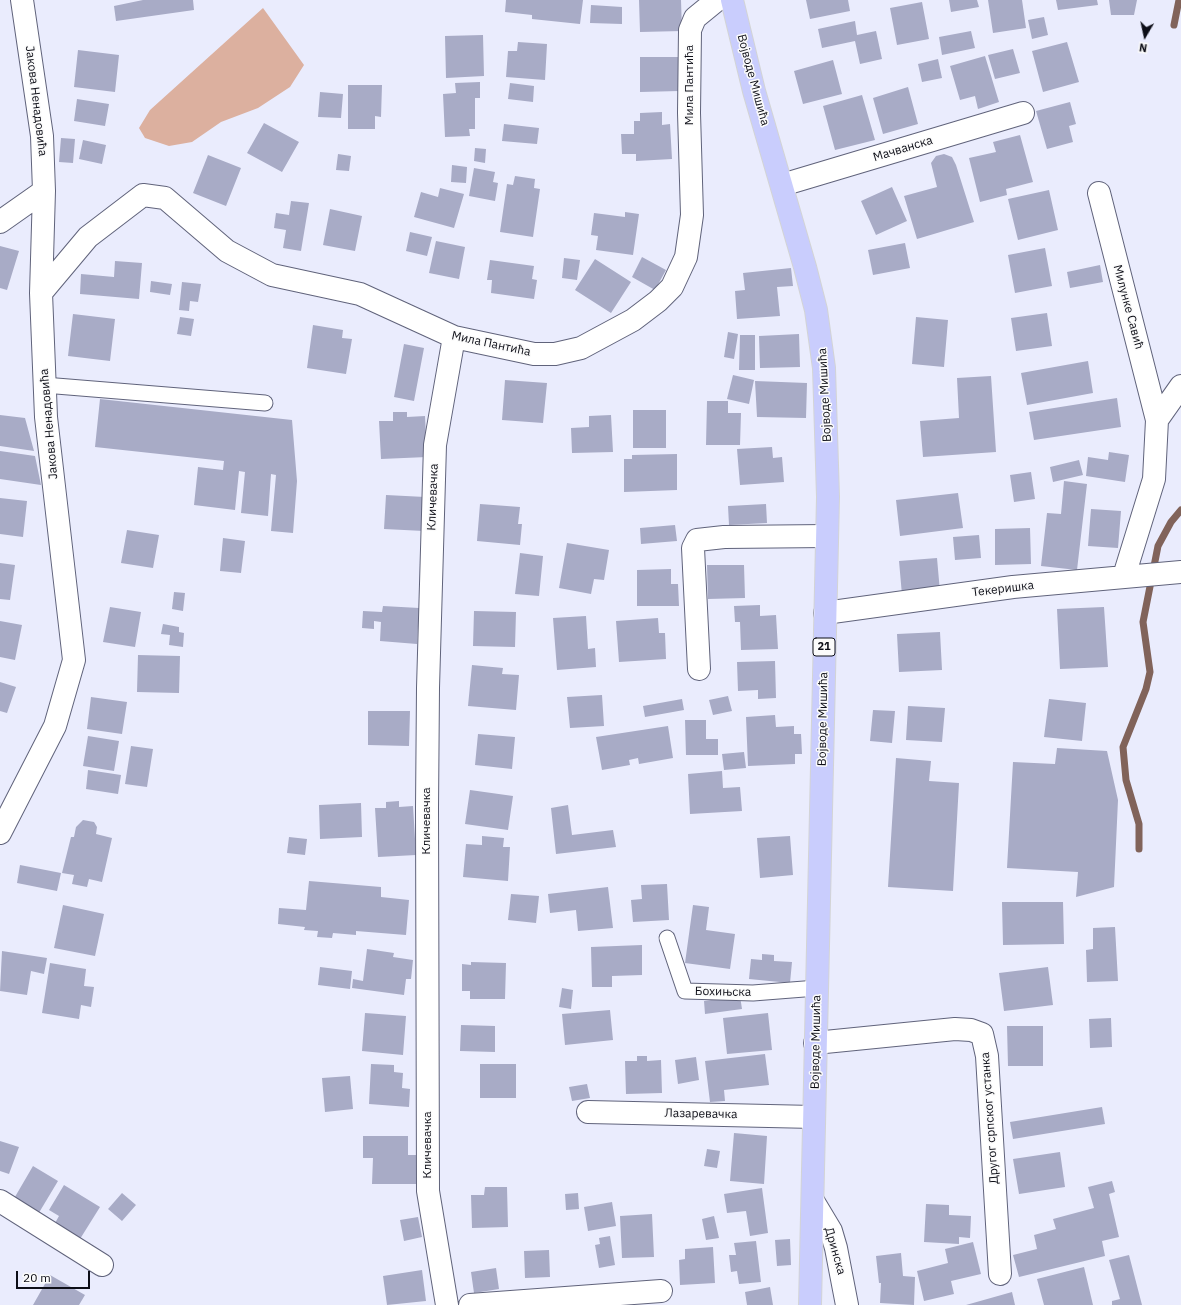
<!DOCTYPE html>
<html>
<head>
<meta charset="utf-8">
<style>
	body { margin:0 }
	#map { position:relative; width:1181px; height:1305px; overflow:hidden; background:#eaecfd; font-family:"IBM Plex Sans",sans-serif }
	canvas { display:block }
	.north { position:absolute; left:1125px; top:16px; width:40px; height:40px; -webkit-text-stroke:3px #fbfbfb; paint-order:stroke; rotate:189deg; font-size:11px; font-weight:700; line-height:16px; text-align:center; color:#0d0e17 }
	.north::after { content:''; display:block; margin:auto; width:14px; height:18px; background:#0d0e17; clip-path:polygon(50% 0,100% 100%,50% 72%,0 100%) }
	.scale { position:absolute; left:16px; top:1271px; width:74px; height:18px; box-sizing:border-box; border:2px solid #0d0e17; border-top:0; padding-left:5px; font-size:12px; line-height:14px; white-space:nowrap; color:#0d0e17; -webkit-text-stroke:3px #fbfbfb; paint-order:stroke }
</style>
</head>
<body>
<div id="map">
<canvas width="1181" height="1305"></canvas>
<div class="north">N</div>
<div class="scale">20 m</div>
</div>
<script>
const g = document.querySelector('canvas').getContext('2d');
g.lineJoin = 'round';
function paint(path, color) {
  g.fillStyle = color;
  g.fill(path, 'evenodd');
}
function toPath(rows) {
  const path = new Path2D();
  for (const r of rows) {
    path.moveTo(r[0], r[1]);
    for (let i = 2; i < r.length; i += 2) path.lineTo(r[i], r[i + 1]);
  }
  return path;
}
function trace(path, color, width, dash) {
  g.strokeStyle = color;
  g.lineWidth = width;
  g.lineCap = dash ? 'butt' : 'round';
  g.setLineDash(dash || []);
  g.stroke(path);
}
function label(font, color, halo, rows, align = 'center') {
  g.font = font + ' "IBM Plex Sans",sans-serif';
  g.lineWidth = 3;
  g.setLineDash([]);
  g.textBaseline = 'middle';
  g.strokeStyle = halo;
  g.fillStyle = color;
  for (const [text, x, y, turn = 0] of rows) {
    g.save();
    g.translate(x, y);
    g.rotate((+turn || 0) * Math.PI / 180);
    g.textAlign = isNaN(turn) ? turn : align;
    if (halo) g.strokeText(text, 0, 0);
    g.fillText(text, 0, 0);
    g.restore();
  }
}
paint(toPath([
	[263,8,304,65,290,87,258,108,221,122,192,142,169,146,145,138,139,128,150,110]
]), '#dcb09f');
trace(toPath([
	[1174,25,1179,0],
	[1139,849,1139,824,1126,780,1123,747,1146,689,1150,672,1143,622,1158,546,1171,522,1181,510]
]), '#81635a', 7);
paint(toPath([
	[143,0,193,0,194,10,116,21,114,6],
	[506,0,583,0,580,24,532,19,532,15,505,12],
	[639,0,681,0,682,31,640,32],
	[806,0,848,0,850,11,810,19],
	[949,0,977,0,979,7,951,12],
	[988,0,1022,0,1026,28,993,33],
	[1056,0,1097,0,1098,5,1058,10],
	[1109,0,1137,0,1134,15,1111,15],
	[922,2,929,39,897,45,890,8],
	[591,5,622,7,622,24,590,23],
	[1044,17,1048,35,1032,39,1028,20],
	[855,21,857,35,876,31,882,59,860,64,855,41,822,48,818,29],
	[971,31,975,48,942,55,939,37],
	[483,35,484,76,446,78,445,36],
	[518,42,547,44,545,80,506,77,508,51,517,51],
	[1067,42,1079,82,1043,92,1032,51],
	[1013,49,1020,73,995,79,988,55],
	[78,50,119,55,115,92,74,87],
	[985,56,999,102,978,109,975,96,960,100,950,66],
	[640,57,679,57,679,91,640,92],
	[938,59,942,78,922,82,918,64],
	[833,60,842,94,803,104,794,71],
	[480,82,480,98,475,98,475,129,469,129,470,136,445,137,443,94,456,93,455,83],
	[510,83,534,86,533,102,508,99],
	[348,85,382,85,381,117,375,116,375,129,348,129],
	[908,87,918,124,883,134,873,98],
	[320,92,343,94,341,118,318,117],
	[862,95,875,140,835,150,823,106],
	[77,99,109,104,105,126,74,121],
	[1070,102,1076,124,1069,126,1073,142,1047,149,1036,111],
	[662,112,662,125,670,124,672,159,636,161,636,154,622,154,621,134,634,134,634,121,640,121,640,113],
	[264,123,299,142,282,172,247,153],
	[504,124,539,128,537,144,502,141],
	[1020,135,1033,182,1006,189,1007,195,980,202,969,158,996,152,993,142],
	[61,138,75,139,73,163,59,162],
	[83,140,106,145,102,164,79,159],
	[475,148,486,149,485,163,474,161],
	[338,154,351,156,349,171,336,170],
	[944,154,952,157,956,165,974,222,917,239,904,196,937,187,931,163,936,156],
	[208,155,241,168,226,206,193,193],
	[452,165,467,167,466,183,451,182],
	[474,168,495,172,493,182,498,183,495,201,469,196],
	[515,176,535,179,534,188,540,189,533,237,500,232,507,184,513,185],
	[892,187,907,221,876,235,861,201],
	[440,188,464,194,454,228,414,217,421,192,438,197],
	[1049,190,1058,230,1018,240,1008,199],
	[291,201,309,203,301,251,283,248,286,230,274,228,276,213,289,215],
	[330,209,362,216,355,251,323,245],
	[625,212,639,214,633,255,596,250,598,236,591,235,594,213,625,217],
	[410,232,432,237,427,256,406,251],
	[436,241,465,247,459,279,429,273],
	[905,243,910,268,873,275,868,250],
	[0,246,19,251,7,290,0,288],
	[1045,248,1052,286,1015,293,1008,255],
	[642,257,666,270,655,290,632,277],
	[564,258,580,260,577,280,562,278],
	[595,259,631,282,611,313,575,290],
	[490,260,534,266,532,279,537,280,534,299,491,293,492,280,487,280],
	[115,261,142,263,139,299,80,294,81,274,114,277],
	[1100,265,1103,282,1070,288,1067,272],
	[791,268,793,286,777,287,780,316,737,319,735,291,745,290,743,273],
	[151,281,172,284,170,295,150,292],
	[182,282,201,284,198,302,190,301,189,311,179,310],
	[1047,313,1052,346,1016,351,1011,318],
	[73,314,115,319,110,361,68,356],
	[180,317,194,319,191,336,177,334],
	[916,317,948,320,944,367,912,364],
	[313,325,343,330,342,338,352,339,346,374,307,368],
	[728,332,738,334,734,359,724,357],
	[799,334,800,367,760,368,759,336],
	[740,335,755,335,755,370,739,370],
	[404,344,424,348,414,401,394,397],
	[1088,361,1093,393,1027,405,1021,373],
	[733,375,754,380,749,404,727,399],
	[991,376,996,452,923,457,920,421,959,418,957,378],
	[505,380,547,383,543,423,502,420],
	[755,381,807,383,806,418,757,417],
	[1117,398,1121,427,1034,440,1029,412],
	[100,399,292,420,297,481,293,533,271,531,276,475,271,474,268,516,241,513,245,472,239,471,235,510,194,505,198,467,223,470,224,461,95,447],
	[707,401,728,401,728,413,741,413,740,445,706,445],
	[633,410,666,410,666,448,633,448],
	[393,412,407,412,407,417,425,416,427,457,381,459,379,421,393,421],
	[0,415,25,418,34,451,0,446],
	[611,415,613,452,572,453,571,428,589,427,589,416],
	[772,447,773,458,782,457,784,482,740,485,737,449],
	[0,451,35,456,41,485,0,479],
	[1109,452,1129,455,1125,482,1086,476,1088,457,1108,460],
	[677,454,677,490,624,492,624,459,632,459,632,455],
	[1079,460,1083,475,1053,482,1050,467],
	[1031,472,1035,499,1014,502,1010,475],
	[1064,481,1087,484,1077,570,1041,566,1047,513,1061,514],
	[958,493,963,528,900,536,896,500],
	[386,495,425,497,424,531,384,529],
	[0,498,27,501,23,537,0,534],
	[480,504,520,507,518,524,522,524,520,545,477,541],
	[766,504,767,523,729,525,728,506],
	[1091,509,1121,511,1118,548,1088,546],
	[675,525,677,541,641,544,640,528],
	[1030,528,1031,564,995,565,995,529],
	[127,530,159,535,153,568,121,563],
	[979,535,981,558,955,560,953,537],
	[223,538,245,541,241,573,220,571],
	[567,543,609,550,604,580,594,579,591,594,559,588],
	[520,553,543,556,539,596,515,594],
	[937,558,940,592,902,595,899,561],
	[0,563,15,565,10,600,0,599],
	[707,565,744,565,745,598,708,599],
	[671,569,671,584,678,584,679,606,637,606,637,570],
	[174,592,185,593,183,611,172,609],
	[760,605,760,616,776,615,778,649,741,650,740,622,735,622,734,606],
	[383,606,419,608,417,644,380,641,381,622,374,621,374,629,362,628,363,611,382,612],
	[110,607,141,612,135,647,103,642],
	[1104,607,1108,667,1060,669,1057,609],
	[474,611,516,612,515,647,473,646],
	[586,616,588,649,595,648,596,667,557,670,553,618],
	[658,618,659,633,665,633,666,659,619,662,616,621],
	[0,621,22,625,15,660,0,657],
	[163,624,179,627,179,632,184,633,183,647,169,645,170,635,161,634],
	[940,632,942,670,899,672,897,634],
	[138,655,180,656,179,693,137,692],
	[775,661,776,698,758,699,758,690,738,691,737,662],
	[472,665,503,668,502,674,519,675,516,710,468,706],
	[0,682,16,687,7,713,0,711],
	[602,695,604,726,570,728,567,697],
	[728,696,732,711,713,715,709,700],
	[91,697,127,702,122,734,87,729],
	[682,699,684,710,645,717,643,706],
	[1049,699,1086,703,1082,741,1044,737],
	[908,706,945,708,942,742,906,740],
	[873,710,895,711,892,743,870,741],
	[368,711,410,711,409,746,368,745],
	[775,715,776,727,794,726,794,734,801,734,802,754,795,754,795,764,748,766,746,717],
	[685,720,706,720,706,739,718,739,718,755,686,755],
	[668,726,673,758,639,764,638,758,629,760,630,765,602,770,596,737],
	[478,734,515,737,512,769,475,765],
	[88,736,119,741,114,771,83,766],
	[131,746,153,749,147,787,125,784],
	[1057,748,1107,751,1118,800,1114,887,1076,897,1078,872,1007,868,1013,762,1055,764],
	[744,752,746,768,724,770,722,754],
	[896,758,931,761,929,781,959,783,953,891,888,887],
	[88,770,121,775,118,794,86,789],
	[722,771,723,788,740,787,742,811,690,814,688,774],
	[470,790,513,796,508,830,465,824],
	[399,801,399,807,413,806,416,855,378,857,375,808,386,808,386,802],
	[361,803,362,837,320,839,319,805],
	[568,805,572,835,613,830,616,847,556,854,551,808],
	[83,820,94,822,97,827,96,834,112,838,102,882,89,879,87,887,72,884,74,875,62,873,71,837,74,837,76,827],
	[482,836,504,838,503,847,510,847,508,881,463,877,466,844,482,845],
	[790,836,793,875,760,878,757,838],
	[289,837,307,839,305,855,287,853],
	[20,865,61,873,57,891,17,883],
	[309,881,381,887,381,897,409,900,406,935,356,931,356,935,333,933,332,938,317,937,318,931,304,930,305,927,278,924,279,908,306,910],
	[667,884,669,920,633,922,631,900,642,899,641,885],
	[608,887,613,928,578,931,576,910,550,913,548,894],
	[511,894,539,896,536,923,508,920],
	[1002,902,1063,902,1064,944,1003,945],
	[63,905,104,914,95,956,54,948],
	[693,905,709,907,706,930,735,934,730,969,685,963],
	[1115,927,1118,981,1087,982,1086,950,1093,949,1093,928],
	[642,945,642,975,612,976,612,987,592,987,591,947],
	[367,949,394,953,393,957,413,960,411,979,406,979,404,995,352,988,353,979,363,981],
	[2,951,47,958,44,974,31,971,27,995,0,991],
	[762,954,774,955,774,961,792,962,790,983,749,979,751,959,762,960],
	[471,962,506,963,505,999,470,999,470,991,462,991,462,964,471,965],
	[50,963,86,969,84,986,94,987,91,1007,81,1005,79,1019,42,1013],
	[320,967,352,971,350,989,318,985],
	[1048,967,1053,1005,1004,1011,999,973],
	[562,988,573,990,571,1009,559,1007],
	[740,996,742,1009,705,1014,704,1001],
	[610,1010,613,1040,565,1045,562,1014],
	[365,1013,406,1016,403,1055,362,1051],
	[768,1013,772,1050,727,1054,723,1018],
	[1111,1018,1112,1047,1090,1048,1089,1019],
	[461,1025,495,1026,495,1052,460,1051],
	[1007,1026,1043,1026,1043,1066,1008,1066],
	[765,1054,769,1085,724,1090,725,1101,710,1102,705,1061],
	[637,1056,647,1056,647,1061,661,1060,662,1093,626,1094,625,1061,637,1061],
	[696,1057,699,1080,678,1084,675,1060],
	[371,1064,394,1065,394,1072,403,1073,402,1088,410,1089,409,1107,369,1104],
	[480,1064,516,1064,516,1098,480,1098],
	[350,1076,353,1109,325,1112,322,1078],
	[587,1084,590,1098,572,1101,569,1087],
	[1102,1107,1105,1124,1013,1139,1010,1122],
	[734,1133,767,1136,764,1184,730,1181],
	[363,1136,408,1136,408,1155,417,1155,416,1184,372,1184,373,1158,363,1158],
	[0,1141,19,1147,9,1174,0,1171],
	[707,1149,720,1151,717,1168,704,1166],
	[1060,1152,1065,1187,1019,1194,1013,1159],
	[33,1166,58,1181,37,1216,12,1202],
	[1112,1181,1115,1192,1109,1194,1119,1237,1102,1241,1105,1256,1019,1277,1013,1255,1037,1249,1034,1235,1056,1229,1053,1219,1094,1208,1088,1187],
	[64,1185,100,1207,80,1239,55,1223,59,1216,49,1210],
	[485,1187,507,1187,508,1227,472,1228,471,1195,484,1195],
	[762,1188,768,1233,750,1236,746,1211,727,1213,724,1194],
	[122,1193,136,1205,122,1221,108,1209],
	[578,1193,579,1209,566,1210,565,1194],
	[612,1202,616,1226,588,1231,584,1207],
	[926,1204,949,1205,949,1215,971,1216,970,1238,959,1237,959,1244,924,1242],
	[652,1214,654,1257,622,1258,620,1216],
	[714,1216,719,1238,706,1240,702,1219],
	[418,1217,422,1237,404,1241,400,1220],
	[610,1236,615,1265,599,1268,595,1245,600,1244,599,1238],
	[790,1239,791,1265,777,1266,775,1240],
	[756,1241,761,1282,739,1284,737,1271,731,1272,729,1255,736,1255,734,1243],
	[973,1242,981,1274,951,1281,954,1294,924,1301,917,1271,948,1263,945,1249],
	[713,1247,715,1283,680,1285,679,1260,685,1259,685,1249],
	[549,1250,550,1277,525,1278,524,1251],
	[901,1253,903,1276,915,1277,914,1305,880,1303,881,1283,879,1283,876,1256],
	[1129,1255,1142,1305,1112,1305,1112,1301,1120,1299,1109,1260],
	[1084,1267,1093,1305,1044,1305,1037,1279],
	[496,1268,499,1289,474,1293,471,1272],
	[422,1270,426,1301,387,1305,383,1276],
	[50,1275,85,1295,79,1305,33,1305],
	[770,1287,773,1305,747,1305,745,1292],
	[1012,1292,1015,1305,966,1305]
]), '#a8abc6');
const lane = toPath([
	[44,385,265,403],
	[667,938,685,991,753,993,817,988]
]);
const street = toPath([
	[782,185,1023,113],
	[1099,193,1157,420,1154,479,1124,576],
	[0,222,44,191],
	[41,293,88,237,143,195,165,198,227,251,272,275,360,294,454,337,534,354,555,354,581,348,633,320,658,301,672,287,686,257,692,215,689,113,690,30,695,18,717,0],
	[1157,420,1181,386],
	[825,613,1013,587,1181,572],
	[699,669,693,548,697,540,724,537,827,536],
	[0,833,55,726,74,660,46,417,41,293,44,191,42,136,22,0],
	[815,1043,955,1029,971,1030,982,1034,987,1056,1000,1274],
	[588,1112,814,1117],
	[0,1201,102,1265],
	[813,1201,831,1231,836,1248,847,1305],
	[447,1305,428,1191,427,808,428,688,435,445,454,337],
	[470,1305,661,1291]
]);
const primary = toPath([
	[732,0,754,91,805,267,816,310,824,368,828,497,810,1305]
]);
trace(lane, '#60637b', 17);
trace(street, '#60637b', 24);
trace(primary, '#d3d4d5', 24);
trace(lane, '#fff', 15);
trace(street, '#fff', 22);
trace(primary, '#c9cdfd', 22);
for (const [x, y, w] of [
	[824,647,22]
]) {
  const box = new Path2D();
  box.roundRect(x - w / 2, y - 9, w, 18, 3);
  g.fillStyle = '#fbfbfb';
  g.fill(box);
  trace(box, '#0d0e17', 1);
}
label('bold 11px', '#0d0e17', null, [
	["21",824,647]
]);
label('12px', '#0d0e17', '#fbfbfb', [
	["Војводе Мишића",753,80,75],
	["Мила Пантића",690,85,-90],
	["Јакова Ненадовића",36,101,83],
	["Мачванска",903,149,-17],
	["Милунке Савић",1128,307,75],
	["Мила Пантића",491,344,12],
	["Војводе Мишића",825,395,-93],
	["Јакова Ненадовића",49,424,-95],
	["Кличевачка",433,497,-88],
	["Текеришка",1003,589,-7],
	["Војводе Мишића",823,719,-89],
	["Кличевачка",427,821,-90],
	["Бохињска",723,992,1],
	["Војводе Мишића",816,1042,-89],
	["Лазаревачка",701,1114,1],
	["Другог српског устанка",990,1118,-94],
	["Кличевачка",428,1145,-90],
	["Дринска",835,1251,74]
]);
</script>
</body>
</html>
